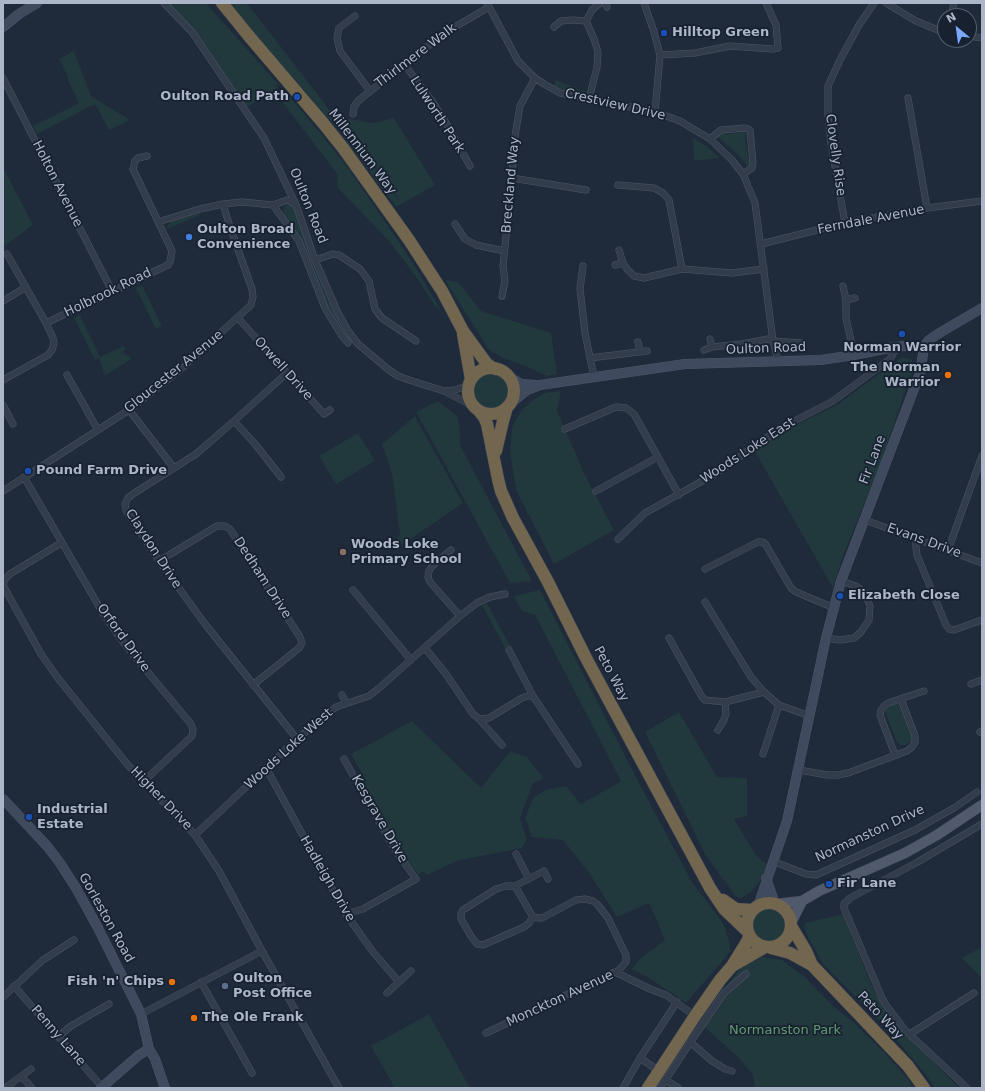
<!DOCTYPE html>
<html>
<head>
<meta charset="utf-8">
<style>
	body { margin:0 }
	#map { position:relative; width:985px; height:1091px; overflow:hidden; background:#1f2a3b; font-family:"DejaVu Sans",sans-serif }
	canvas { display:block }
	.frame { position:absolute; inset:0; border:4px solid #adb6c8; pointer-events:none }
	.north { position:absolute; left:937px; top:8px; width:40px; height:40px; box-sizing:border-box; background:#182130; border:1px solid #545d6d; border-radius:50%; rotate:331deg; font-size:11px; font-weight:700; line-height:16px; text-align:center; color:#adb6c8 }
	.north::after { content:''; display:block; margin:auto; width:14px; height:18px; background:#7ba8ff; clip-path:polygon(50% 0,100% 100%,50% 72%,0 100%) }
</style>
</head>
<body>
<div id="map">
<canvas width="985" height="1091"></canvas>
<div class="frame"></div>
<div class="north">N</div>
</div>
<script>
const g = document.querySelector('canvas').getContext('2d');
g.lineJoin = 'round';
function paint(path, color) {
  g.fillStyle = color;
  g.fill(path, 'evenodd');
}
function toPath(rows) {
  const path = new Path2D();
  for (const r of rows) {
    if (r.length === 3) {
      path.moveTo(r[0] + r[2], r[1]);
      path.arc(r[0], r[1], r[2], 0, 2 * Math.PI);
      continue;
    }
    path.moveTo(r[0], r[1]);
    for (let i = 2; i < r.length; i += 2) path.lineTo(r[i], r[i + 1]);
  }
  return path;
}
function trace(path, color, width, dash) {
  g.strokeStyle = color;
  g.lineWidth = width;
  g.lineCap = dash ? 'butt' : 'round';
  g.setLineDash(dash || []);
  g.stroke(path);
}
function label(font, color, halo, rows, align = 'center') {
  g.font = font + ' "DejaVu Sans",sans-serif';
  g.lineWidth = 3.5;
  g.setLineDash([]);
  g.textBaseline = 'middle';
  g.strokeStyle = halo;
  g.fillStyle = color;
  for (const [text, x, y, turn = 0] of rows) {
    g.save();
    g.translate(x, y);
    g.rotate((+turn || 0) * Math.PI / 180);
    g.textAlign = isNaN(turn) ? turn : align;
    if (halo) g.strokeText(text, 0, 0);
    g.fillText(text, 0, 0);
    g.restore();
  }
}
paint(toPath([
	[168,3,206,3,278,84,276,85,278,88,246,108,200,38],
	[231,3,247,3,399,200,390,185,344,125,345,118,373,123,394,118,435,185,396,207,336,127,243,20],
	[74,51,91,96,130,120,109,130,95,104,37,134,33,126,79,103,67,78,68,77,59,59],
	[556,80,587,92,582,94,565,91,554,86],
	[286,92,343,161,369,198,413,263,442,312,435,306,417,278,388,240,337,187,338,175,279,98],
	[740,130,747,134,745,138,748,157,751,162,748,167,737,154,717,136,718,133,725,132,726,134,738,133],
	[693,138,705,145,720,158,694,161],
	[3,167,33,225,3,247],
	[286,205,291,206,295,209,325,293,337,317,352,341,350,342,337,323,327,306,302,240,284,214,283,209],
	[199,213,200,215,170,228,166,228,171,221],
	[445,280,458,282,481,311,551,333,557,374,547,376,520,364,503,358,489,350],
	[142,285,162,326,156,329,136,288],
	[80,315,100,357,124,346,126,349,123,351,126,356,129,355,131,359,105,376,99,358,95,360,74,318],
	[902,357,912,360,914,365,879,468,843,556,833,588,754,450,782,432,837,405],
	[491,391,19],
	[561,391,557,411,584,473,614,530,554,564,516,490,510,452,512,428,516,419,523,409,534,399,544,393],
	[438,401,457,416,460,427,460,445,532,581,510,583,416,412],
	[415,416,463,503,396,549,393,544,400,535,392,474,382,444],
	[358,433,375,461,336,484,319,456],
	[540,590,638,781,692,882,723,923,728,937,731,951,686,1003,646,976,631,969,641,958,665,940,649,903,617,917,589,873,563,840,532,837,525,818,533,798,545,790,566,786,581,804,621,781,535,615,522,611,514,596],
	[487,603,510,646,505,648,482,605],
	[896,703,901,706,913,736,911,741,906,745,901,745,897,742,885,712,885,709,889,705],
	[679,712,717,777,747,778,747,816,734,819,756,855,767,865,759,882,751,892,742,898,736,897,705,854,645,732],
	[412,721,481,788,510,751,527,757,544,779,533,783,520,819,527,839,522,848,456,861,427,875,424,871,419,875,398,850,361,782,365,779,351,754],
	[769,926,17],
	[843,914,871,984,878,998,904,1032,959,1088,935,1088,926,1075,886,1027,823,964,811,943,804,928,805,923],
	[982,947,982,978,962,958],
	[763,957,782,960,805,977,832,1005,853,1022,884,1052,908,1079,913,1088,755,1088,753,1075,739,1058,701,1024,723,990,744,964],
	[429,1014,470,1088,395,1088,371,1046]
]), '#21383c');
const street = toPath([
	[164,3,192,32,264,138,296,205,315,260,338,313,348,331,358,344,389,370,398,376,409,380,444,391,473,406],
	[487,3,518,61,535,78,544,84,560,93,655,112,680,121,710,139,731,159,743,174,755,203,773,341,778,361],
	[605,3,607,7],
	[644,3,654,32,660,55,655,112],
	[886,3,916,21,945,33],
	[355,16,339,28,337,38,340,51,370,91],
	[951,16,954,3],
	[586,21,594,39,598,52,597,67,589,99],
	[554,27,561,21,573,20,586,21,592,10,600,3],
	[969,36,982,38],
	[660,55,695,53,730,46,772,49,778,48,776,25,766,3],
	[404,64,432,101,445,121,470,166],
	[3,78,112,291],
	[908,98,927,208],
	[353,114,354,107,358,101,404,64,453,28,489,7],
	[710,139,721,130,745,128,750,130,753,163,752,168,743,174],
	[512,178,586,190],
	[618,185,654,188,663,193,669,200,682,269],
	[273,205,299,241,325,308,342,336,348,343],
	[158,222,200,209,223,204,242,202,273,205,287,200,296,205],
	[845,223,831,143,828,115,828,86,840,60,859,25,874,3],
	[455,224,465,239,476,245,504,251],
	[761,244,845,223,927,208,982,201],
	[619,250,623,263,627,269,634,276,644,278,682,269,732,273,764,269],
	[315,260,333,254,339,255,360,269,369,281,375,309,382,318,416,341],
	[615,265,623,263],
	[583,266,580,289,585,333,594,377],
	[843,286,846,300,846,318,854,355],
	[502,296,505,281,503,266,512,178,514,142,520,106,535,78],
	[846,300,855,298],
	[3,301,26,287],
	[238,318,324,414,330,410],
	[46,323,168,265,170,262,172,251,133,169,135,161,138,158,147,156],
	[710,339,712,347],
	[638,342,640,352],
	[704,350,712,347,742,344,768,339,773,341,802,343],
	[590,358,647,351],
	[287,373,234,421,196,454,133,494,128,498,125,504,126,510,159,561,205,624,297,739],
	[67,375,98,430],
	[3,380,48,355,52,350,54,343,53,338,46,323,7,254],
	[444,391,455,390,469,385],
	[3,405,13,424],
	[129,410,174,468],
	[234,421,256,445,281,477],
	[565,429,616,407,626,408,634,414,679,495],
	[24,477,104,615,126,646,191,724,193,730,192,736,143,782],
	[3,491,129,410,181,369,251,305,253,297,252,289,230,227,223,204],
	[596,491,658,457],
	[865,520,982,563],
	[618,539,645,513,713,475,781,428,833,401,890,359,894,352,894,347],
	[916,539,916,548,917,555,946,625,949,629,954,630,982,620],
	[61,543,10,574,5,579,3,585,5,589,41,654,57,677,127,764,195,835,219,871,262,951,339,1088],
	[451,550,432,566,429,571,428,577,430,582,460,616],
	[948,550,982,456],
	[159,561,217,526,225,526,230,529,300,637,302,643,299,648,253,685],
	[705,569,758,542,763,542,766,545,791,588,796,592,834,608],
	[353,590,411,660],
	[705,602,751,677,764,692,779,705,810,716],
	[669,638,702,697,705,700,725,702,764,692],
	[826,638,840,640,854,638,861,632,869,620,870,606,865,593,856,586,841,581],
	[425,648,446,674,473,714,479,719,502,745],
	[509,650,533,696],
	[971,684,982,680],
	[342,695,346,703],
	[479,719,489,718,522,698,528,696,533,696,578,764],
	[718,730,724,720,726,714,725,702],
	[980,732,982,731],
	[763,754,779,705],
	[895,755,880,715,881,710,884,706,888,703,924,691],
	[344,759,395,850,416,879,363,909,346,914],
	[266,768,346,914,373,952,399,982],
	[799,770,827,775,838,775,848,773,907,751,912,747,915,742,915,736,901,699],
	[195,835,297,739,336,707,369,696,378,689,460,616,477,603,490,597,505,594],
	[516,854,529,879],
	[772,861,806,874,816,875,915,830,954,808,977,792],
	[548,879,544,871,515,886,533,917,539,918,542,918,576,900,585,899,593,901,597,904,608,918,626,955,626,962,617,972],
	[515,886,506,886,496,889,463,910,461,914,461,919,471,936,477,944,483,945,524,927,529,923,533,917],
	[201,982,252,1073],
	[14,986,102,1087],
	[387,993,411,971],
	[3,997,43,960,74,940],
	[141,1014,262,951],
	[486,1033,615,972,650,989,666,995,695,1016],
	[910,1034,974,993],
	[59,1036,71,1026,109,1004],
	[690,1042,712,1061,725,1069,732,1071],
	[640,1058,659,1071],
	[22,1077,32,1088],
	[666,1080,678,1088],
	[5,1088,31,1069],
	[623,1088,640,1058,677,1002],
	[660,1088,694,1037,724,993,746,974],
	[967,1088,905,1030,886,1005,882,998,844,908,844,904,850,898,916,863,982,824]
]);
const secondary = toPath([
	[3,27,19,14,37,3],
	[508,376,521,384,536,385],
	[511,403,527,390,540,385,685,364,821,360,854,355,894,347,906,346,924,347],
	[3,799,47,846,60,863,76,888,98,928,141,1014,149,1049,155,1059,165,1088],
	[766,878,775,904],
	[758,906,787,821,826,638,841,581,920,373,924,347,929,340,936,335,982,308],
	[101,1088,139,1055,149,1049]
]);
const primary = toPath([
	[777,904,802,901,819,891,905,853,937,835,982,805],
	[791,923,802,901]
]);
const highway = toPath([
	[222,3,248,35,323,123,343,148,409,240,442,291,463,331,487,364,495,369],
	[463,334,471,379],
	[491,391,23],
	[479,411,484,417,487,424,498,479,501,491,513,518,548,582,586,658,710,888,724,909,747,931],
	[496,451,503,421,507,407],
	[723,900,736,909,752,910],
	[769,925,22],
	[791,926,806,951,812,965],
	[771,948,790,953,812,965,908,1066,924,1088],
	[732,966,765,947],
	[648,1088,695,1016,720,980,732,966,745,945,750,936]
]);
trace(street, '#4d5666', 7);
trace(secondary, '#4d5666', 10);
trace(primary, '#3c4555', 11);
trace(highway, '#3d4656', 13);
trace(street, '#323c4b', 6);
trace(secondary, '#404a5f', 9);
trace(primary, '#505a6c', 10);
trace(highway, '#72664f', 12);
for (const [x, y, r, color] of [
	[664,33,4,"#1a4fb4"],
	[297,97,4,"#1a4fb4"],
	[189,237,4,"#3f7fe0"],
	[902,334,4,"#1a4fb4"],
	[948,375,4,"#e8710a"],
	[28,471,4,"#1a4fb4"],
	[343,552,4,"#8d6e63"],
	[840,596,4,"#1a4fb4"],
	[29,817,4,"#1a4fb4"],
	[829,884,4,"#1a4fb4"],
	[172,982,4,"#e8710a"],
	[225,986,4,"#5c6f8a"],
	[194,1018,4,"#e8710a"]
]) {
  const dot = new Path2D();
  dot.arc(x, y, r, 0, 2 * Math.PI);
  g.fillStyle = color;
  g.fill(dot);
  trace(dot, '#182130', 1.5);
}
label('bold 13px', '#adb6c8', '#182130', [
	["Hilltop Green",672,33],
	["Oulton Road Path",289,97,"right"],
	["Oulton Broad",197,230],
	["Convenience",197,245],
	["Norman Warrior",902,348,"center"],
	["The Norman",940,368,"right"],
	["Warrior",940,383,"right"],
	["Pound Farm Drive",36,471],
	["Woods Loke",351,545],
	["Primary School",351,560],
	["Elizabeth Close",848,596],
	["Industrial",37,810],
	["Estate",37,825],
	["Fir Lane",837,884],
	["Oulton",233,979],
	["Post Office",233,994],
	["Fish 'n' Chips",164,982,"right"],
	["The Ole Frank",202,1018]
], 'left');
label('13px', '#adb6c8', '#182130', [
	["Thirlmere Walk",416,56,-37],
	["Crestview Drive",615,105,13],
	["Lulworth Park",437,115,57],
	["Millennium Way",362,152,53],
	["Clovelly Rise",835,155,82],
	["Holton Avenue",57,184,63],
	["Breckland Way",511,185,-85],
	["Oulton Road",308,206,68],
	["Ferndale Avenue",871,220,-11],
	["Holbrook Road",108,293,-26],
	["Oulton Road",766,349,-2],
	["Orwell Drive",283,369,48],
	["Gloucester Avenue",174,372,-39],
	["Woods Loke East",748,451,-33],
	["Fir Lane",873,460,-69],
	["Evans Drive",924,541,20],
	["Claydon Drive",153,549,57],
	["Dedham Drive",262,578,57],
	["Orford Drive",123,638,54],
	["Peto Way",611,674,62],
	["Woods Loke West",289,749,-42],
	["Higher Drive",161,799,46],
	["Kesgrave Drive",379,819,60],
	["Normanston Drive",870,834,-25],
	["Hadleigh Drive",327,879,60],
	["Gorleston Road",106,918,61],
	["Monckton Avenue",560,999,-25],
	["Peto Way",880,1016,47],
	["Penny Lane",58,1036,49]
]);
label('13px', '#629b71', '#182130', [
	["Normanston Park",785,1031]
]);
</script>
</body>
</html>
